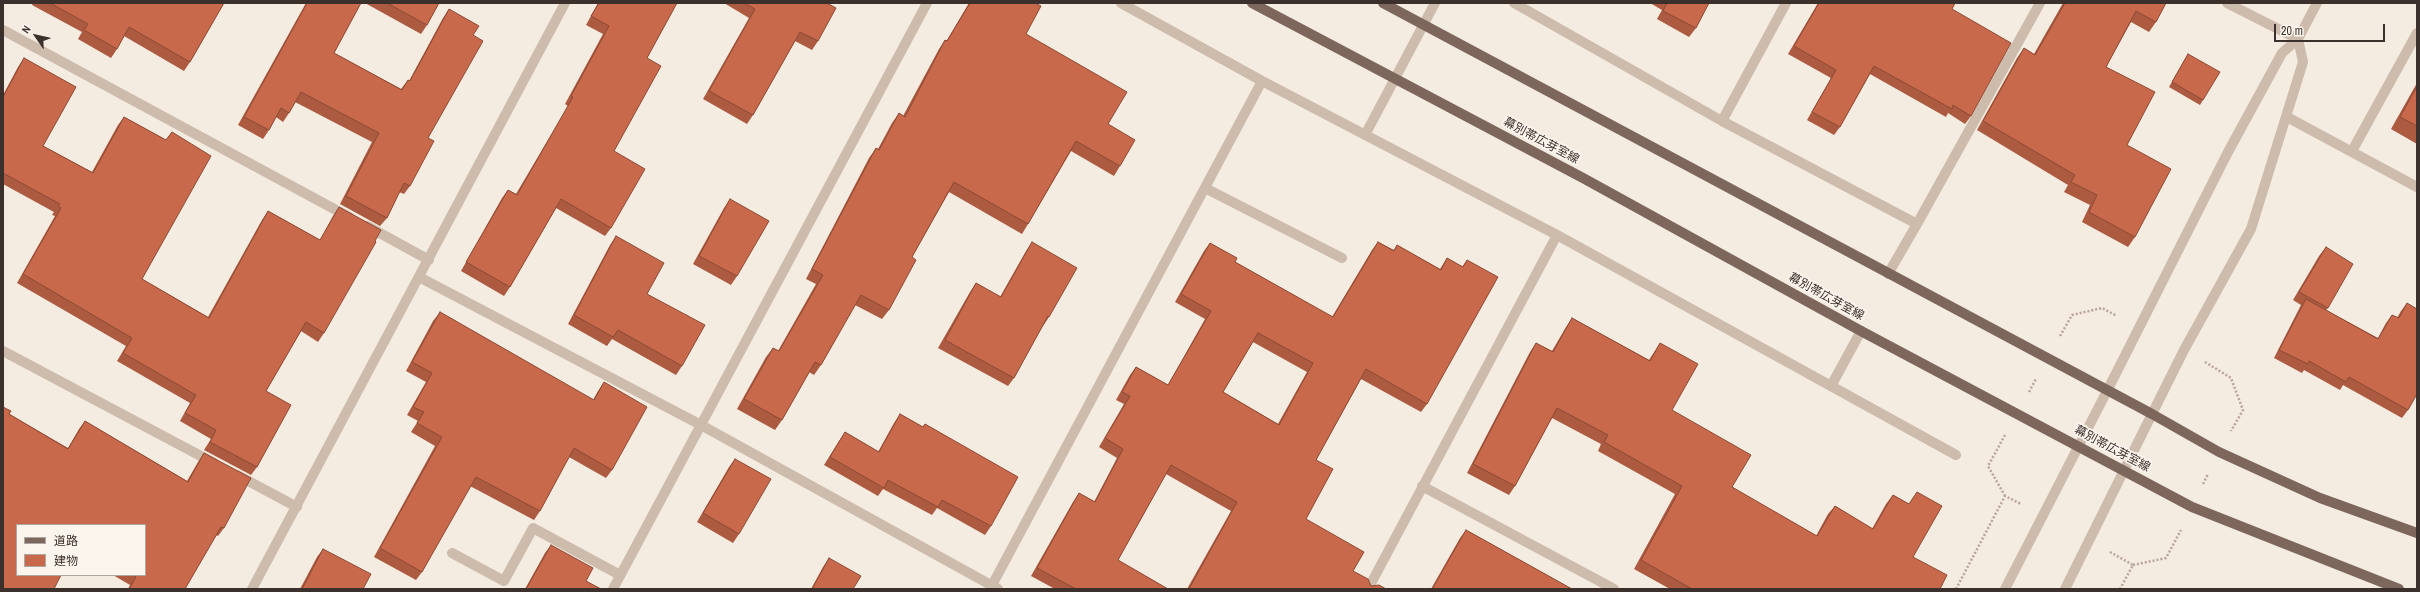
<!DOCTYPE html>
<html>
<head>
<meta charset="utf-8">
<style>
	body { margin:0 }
	#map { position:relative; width:2420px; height:592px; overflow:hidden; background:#f4ebe1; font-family:"Archivo Narrow","Noto Sans JP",sans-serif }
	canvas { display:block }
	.frame { position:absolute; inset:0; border:4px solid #3b302b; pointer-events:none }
	.legend { position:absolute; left:16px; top:524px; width:130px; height:52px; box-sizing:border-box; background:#fbf5ee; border:1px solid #aea6a0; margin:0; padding:5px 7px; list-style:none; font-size:12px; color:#3b302b }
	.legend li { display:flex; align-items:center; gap:8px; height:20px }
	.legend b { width:20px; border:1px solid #aea6a0 }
	.north { position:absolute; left:16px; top:16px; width:40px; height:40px; -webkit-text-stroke:3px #fbf5ee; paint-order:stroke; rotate:304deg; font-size:11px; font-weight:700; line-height:16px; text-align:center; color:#3b302b }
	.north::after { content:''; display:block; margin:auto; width:14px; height:18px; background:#3b302b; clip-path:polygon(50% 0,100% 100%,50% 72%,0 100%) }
	.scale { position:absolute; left:2274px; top:24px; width:111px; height:18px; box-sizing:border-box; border:2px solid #3b302b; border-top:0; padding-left:5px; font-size:12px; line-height:14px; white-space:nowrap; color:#3b302b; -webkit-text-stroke:3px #fbf5ee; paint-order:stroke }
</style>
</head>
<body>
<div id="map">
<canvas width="2420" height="592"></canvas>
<div class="frame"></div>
<ul class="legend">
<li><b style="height:5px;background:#7d675c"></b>道路</li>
<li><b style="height:11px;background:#c8694b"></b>建物</li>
</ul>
<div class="north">N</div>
<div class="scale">20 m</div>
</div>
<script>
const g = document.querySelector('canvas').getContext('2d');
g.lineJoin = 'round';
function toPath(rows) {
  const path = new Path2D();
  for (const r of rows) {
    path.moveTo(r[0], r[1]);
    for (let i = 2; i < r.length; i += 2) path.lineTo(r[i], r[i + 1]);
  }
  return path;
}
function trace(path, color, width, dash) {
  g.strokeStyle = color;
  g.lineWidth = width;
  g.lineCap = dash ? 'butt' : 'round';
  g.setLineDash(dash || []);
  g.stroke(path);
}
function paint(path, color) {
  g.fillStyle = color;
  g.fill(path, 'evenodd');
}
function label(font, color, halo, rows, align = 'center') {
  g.font = font + ' "Archivo Narrow","Noto Sans JP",sans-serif';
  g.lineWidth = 3.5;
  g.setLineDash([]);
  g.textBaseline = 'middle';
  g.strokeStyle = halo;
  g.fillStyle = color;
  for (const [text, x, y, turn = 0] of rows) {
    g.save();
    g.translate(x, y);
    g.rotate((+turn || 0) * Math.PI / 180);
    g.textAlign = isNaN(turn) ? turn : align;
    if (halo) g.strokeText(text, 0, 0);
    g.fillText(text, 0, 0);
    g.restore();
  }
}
trace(toPath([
	[2060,336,2072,315,2102,308,2117,316],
	[2205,362,2231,378,2243,410,2231,431],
	[2029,392,2036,379],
	[2005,435,1988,466,2005,496],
	[2203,484,2208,474],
	[2110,552,2133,565,2120,589],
	[2133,565,2166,558,2181,530],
	[1956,589,2005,496,2021,504]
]), '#b9a596', 2.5, [2, 2]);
trace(toPath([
	[2352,151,2417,33],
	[1205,188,1342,258],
	[1831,386,1956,455],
	[452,553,504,581,533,528,620,575]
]), '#cdbbac', 10);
trace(toPath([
	[1121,3,1262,81,1557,235,1831,386,1861,331],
	[1514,3,1722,121,1917,224,2040,3],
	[2227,3,2298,39],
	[3,30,349,217],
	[2287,117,2417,187],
	[1722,121,1786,3],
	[1365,135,1435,3],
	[367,226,429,260],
	[1888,274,1917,224],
	[419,277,701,425,998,589],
	[3,351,214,463],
	[2107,391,2228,152,2282,53,2298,39,2317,3],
	[2152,414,2184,350,2251,229,2303,62,2298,39],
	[237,475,297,507],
	[1422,486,1614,589],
	[252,589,565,3],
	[613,589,927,3],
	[990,589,1262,81],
	[1368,589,1557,235]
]), '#cdbbac', 10);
trace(toPath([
	[2005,589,2107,391],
	[2065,589,2152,414]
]), '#cdbbac', 10);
trace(toPath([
	[1252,3,1583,178,1861,331,2192,507,2399,589],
	[1383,3,2152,414,2219,452,2320,498,2417,533]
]), '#7d675c', 10);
paint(toPath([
	[33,3,224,3,190,62,184,71,124,36,117,49,111,58,78,39,82,32,32,5],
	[306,3,361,3,334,53,401,89,408,80,409,81,443,18,449,9,473,35,428,138,410,186,404,194,399,192,387,218,380,226,340,204,372,142,295,102,289,113,283,122,276,117,269,130,263,139,238,125],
	[365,3,439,3,427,25,421,34],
	[598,3,677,3,647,58,614,151,611,228,605,236,556,208,510,287,504,296,461,271,502,198,508,190,516,194,568,106,565,104,603,34,586,25],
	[724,3,827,3,818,41,812,50,795,41,753,115,747,124,703,99,749,18],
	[969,3,1035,3,1026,34,1108,124,1120,166,1114,176,1071,151,1028,224,1022,234,949,192,912,257,889,310,882,319,855,305,821,365,814,375,809,372,782,420,775,430,737,409,766,357,773,348,778,351,816,284,806,279,869,158,876,148,878,149,892,123,899,113,903,116,939,49,945,40,947,40],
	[1650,3,1709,3,1696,28,1689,37,1657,19,1662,10],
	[1818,3,1955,3,1952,9,1971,116,1965,124,1948,113,1946,117,1870,74,1840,127,1834,135,1807,120,1831,78,1788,54],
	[2063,3,2166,3,2156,22,2149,32,2131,22,2106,67,2127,145,2135,237,2128,247,2082,222,2090,205,2064,192,2068,185,1977,130,2017,58,2024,48,2034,54],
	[2188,54,2203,100,2200,105,2169,87],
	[24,58,43,146,92,172,118,125,124,117,166,140,172,132,142,279,208,317,262,220,268,211,320,240,333,216,339,207,324,333,318,342,301,331,266,391,257,467,251,475,204,450,211,439,180,421,190,403,117,361,126,346,17,283,55,216,52,215,54,212,3,184,3,95,18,67],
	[2417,83,2417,144,2391,129],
	[730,199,737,276,731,285,693,264,724,208],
	[616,236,647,294,682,366,676,375,612,339,607,346,568,324,610,245],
	[1032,242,1049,317,1043,326,1043,325,1014,378,1008,386,938,348,970,292,976,283,1000,297,1026,251],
	[1378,242,1394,250,1397,245,1440,269,1447,258,1462,267,1467,260,1427,404,1421,412,1361,379,1316,460,1306,519,1353,571,1371,586,1386,589,1187,589,1231,511,1166,474,1118,560,1168,589,1055,589,1031,576,1073,502,1079,493,1094,502,1117,458,1099,447,1124,404,1116,400,1130,375,1136,367,1168,385,1205,319,1175,302,1204,251,1210,243,1235,262,1332,317,1372,250],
	[1253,342,1307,372,1278,424,1223,392],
	[2326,247,2328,308,2326,310,2378,338,2386,323,2392,315,2397,318,2401,311,2407,303,2408,410,2402,418,2343,385,2340,390,2304,370,2302,373,2274,358,2301,305,2293,300,2319,256],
	[440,312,593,400,598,391,604,382,612,470,606,478,569,457,540,511,534,520,470,486,422,572,416,580,374,557,435,446,411,432,418,421,407,415,426,382,406,371,433,321],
	[1572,318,1649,360,1660,343,1672,410,1732,487,1816,536,1828,514,1835,506,1872,529,1886,504,1893,495,1909,504,1917,492,1913,557,1940,589,1670,589,1634,569,1675,494,1598,451,1601,444,1552,418,1515,486,1509,495,1467,473,1530,352,1536,343,1552,351,1566,327],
	[9,414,68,448,79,429,85,421,187,481,198,462,204,453,224,528,218,536,216,535,185,589,128,589,130,585,113,575,145,575,145,525,17,525],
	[900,414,923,427,925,424,991,526,985,535,937,508,932,515,883,489,878,496,824,465,839,441,845,432,878,452,894,423],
	[735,459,739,534,733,543,697,522,729,467],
	[1466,530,1572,589,1431,589,1460,538],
	[551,545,586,581,601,589,525,589,545,553],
	[323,549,363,589,300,589,317,557],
	[829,558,853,589,811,589,823,567]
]), '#ac5a40');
const building = toPath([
	[50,3,224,3,190,62,129,27,117,49,84,30,88,24,50,3],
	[307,3,361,3,334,53,402,90,408,80,410,81,449,9,479,26,473,35,483,41,428,138,434,141,410,186,404,183,387,218,346,196,379,133,301,92,289,113,281,108,269,130,244,117,307,3],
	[387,3,439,3,427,25,387,3],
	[599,3,677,3,647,58,661,66,614,151,645,169,611,228,561,199,510,287,466,262,508,190,517,195,573,97,571,96,609,26,591,16,599,3],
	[744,3,827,3,836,8,818,41,800,32,753,115,709,91,755,9,744,3],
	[970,3,1035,3,1041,6,1026,34,1127,92,1108,124,1135,140,1120,166,1076,141,1028,224,954,182,912,257,916,260,889,310,861,295,821,365,815,362,782,420,744,399,773,348,779,351,823,275,812,269,876,148,879,150,899,113,905,117,945,40,947,41,970,3],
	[1667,3,1709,3,1696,28,1663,11,1667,3],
	[1819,3,1955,3,1952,9,2011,43,1971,116,1953,105,1952,109,1874,66,1840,127,1812,112,1836,70,1794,46,1819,3],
	[2065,3,2166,3,2156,22,2136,11,2106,67,2155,92,2127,145,2171,169,2135,237,2089,212,2097,195,2071,182,2075,175,1983,121,2024,48,2035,55,2065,3],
	[2188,54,2220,72,2203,100,2172,82,2188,54],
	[24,58,76,87,43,146,93,173,124,117,166,140,172,132,211,156,142,279,209,318,268,211,320,240,339,207,381,230,375,241,376,242,324,333,306,322,266,391,291,405,257,467,210,442,216,430,185,413,196,395,123,353,132,338,23,274,61,208,58,206,60,204,3,173,3,97,24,58],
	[2417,86,2417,126,2400,117,2417,86],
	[730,199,769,221,737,276,699,256,730,199],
	[616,236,664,263,647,294,705,325,682,366,618,330,613,337,574,315,616,236],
	[1032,242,1077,268,1049,317,1048,316,1014,378,945,340,976,283,1001,297,1032,242],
	[1378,242,1394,251,1397,245,1441,270,1447,258,1463,267,1467,260,1498,277,1427,404,1366,369,1316,460,1333,469,1306,519,1364,552,1353,571,1368,579,1371,586,1379,585,1386,589,1189,589,1237,502,1171,465,1118,560,1168,589,1076,589,1037,568,1079,493,1095,502,1123,449,1105,438,1130,396,1122,392,1136,367,1168,385,1211,311,1181,294,1210,243,1237,258,1235,262,1333,317,1378,242],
	[1258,333,1313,363,1279,425,1223,392,1258,333],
	[2326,247,2353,264,2328,308,2299,292,2326,247],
	[2306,299,2378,339,2392,315,2399,318,2407,303,2417,309,2417,394,2408,410,2349,377,2346,382,2309,361,2308,364,2279,350,2306,299],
	[440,312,594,400,604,382,647,407,612,470,574,448,540,511,476,477,422,572,380,548,442,437,417,423,424,412,413,407,432,373,412,362,440,312],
	[1572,318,1650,361,1660,343,1698,364,1672,410,1751,455,1732,487,1817,536,1835,506,1873,529,1893,495,1909,504,1917,492,1942,506,1913,557,1947,575,1940,589,1692,589,1641,560,1682,486,1604,442,1608,435,1557,408,1515,486,1473,464,1536,343,1553,352,1572,318],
	[3,407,11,411,9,414,68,449,85,421,188,482,204,453,251,478,224,528,221,527,185,589,129,589,136,577,134,575,145,575,145,525,17,525,17,575,61,575,54,589,3,589,3,407],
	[900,414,923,427,925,424,1018,477,991,526,942,500,938,507,888,480,884,488,830,457,845,432,879,452,900,414],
	[735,459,771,479,739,534,703,513,735,459],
	[1466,530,1572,589,1432,589,1466,530],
	[551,545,593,568,586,581,601,589,526,589,551,545],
	[323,549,371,574,363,589,302,589,323,549],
	[829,558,861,576,853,589,812,589,829,558]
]);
paint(building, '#c8694b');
trace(building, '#8c4a34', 1);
label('12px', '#3b302b', '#fbf5ee', [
	["幕別帯広芽室線",1541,141,28],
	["幕別帯広芽室線",1826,297,29],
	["幕別帯広芽室線",2112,449,28]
]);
</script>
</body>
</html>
